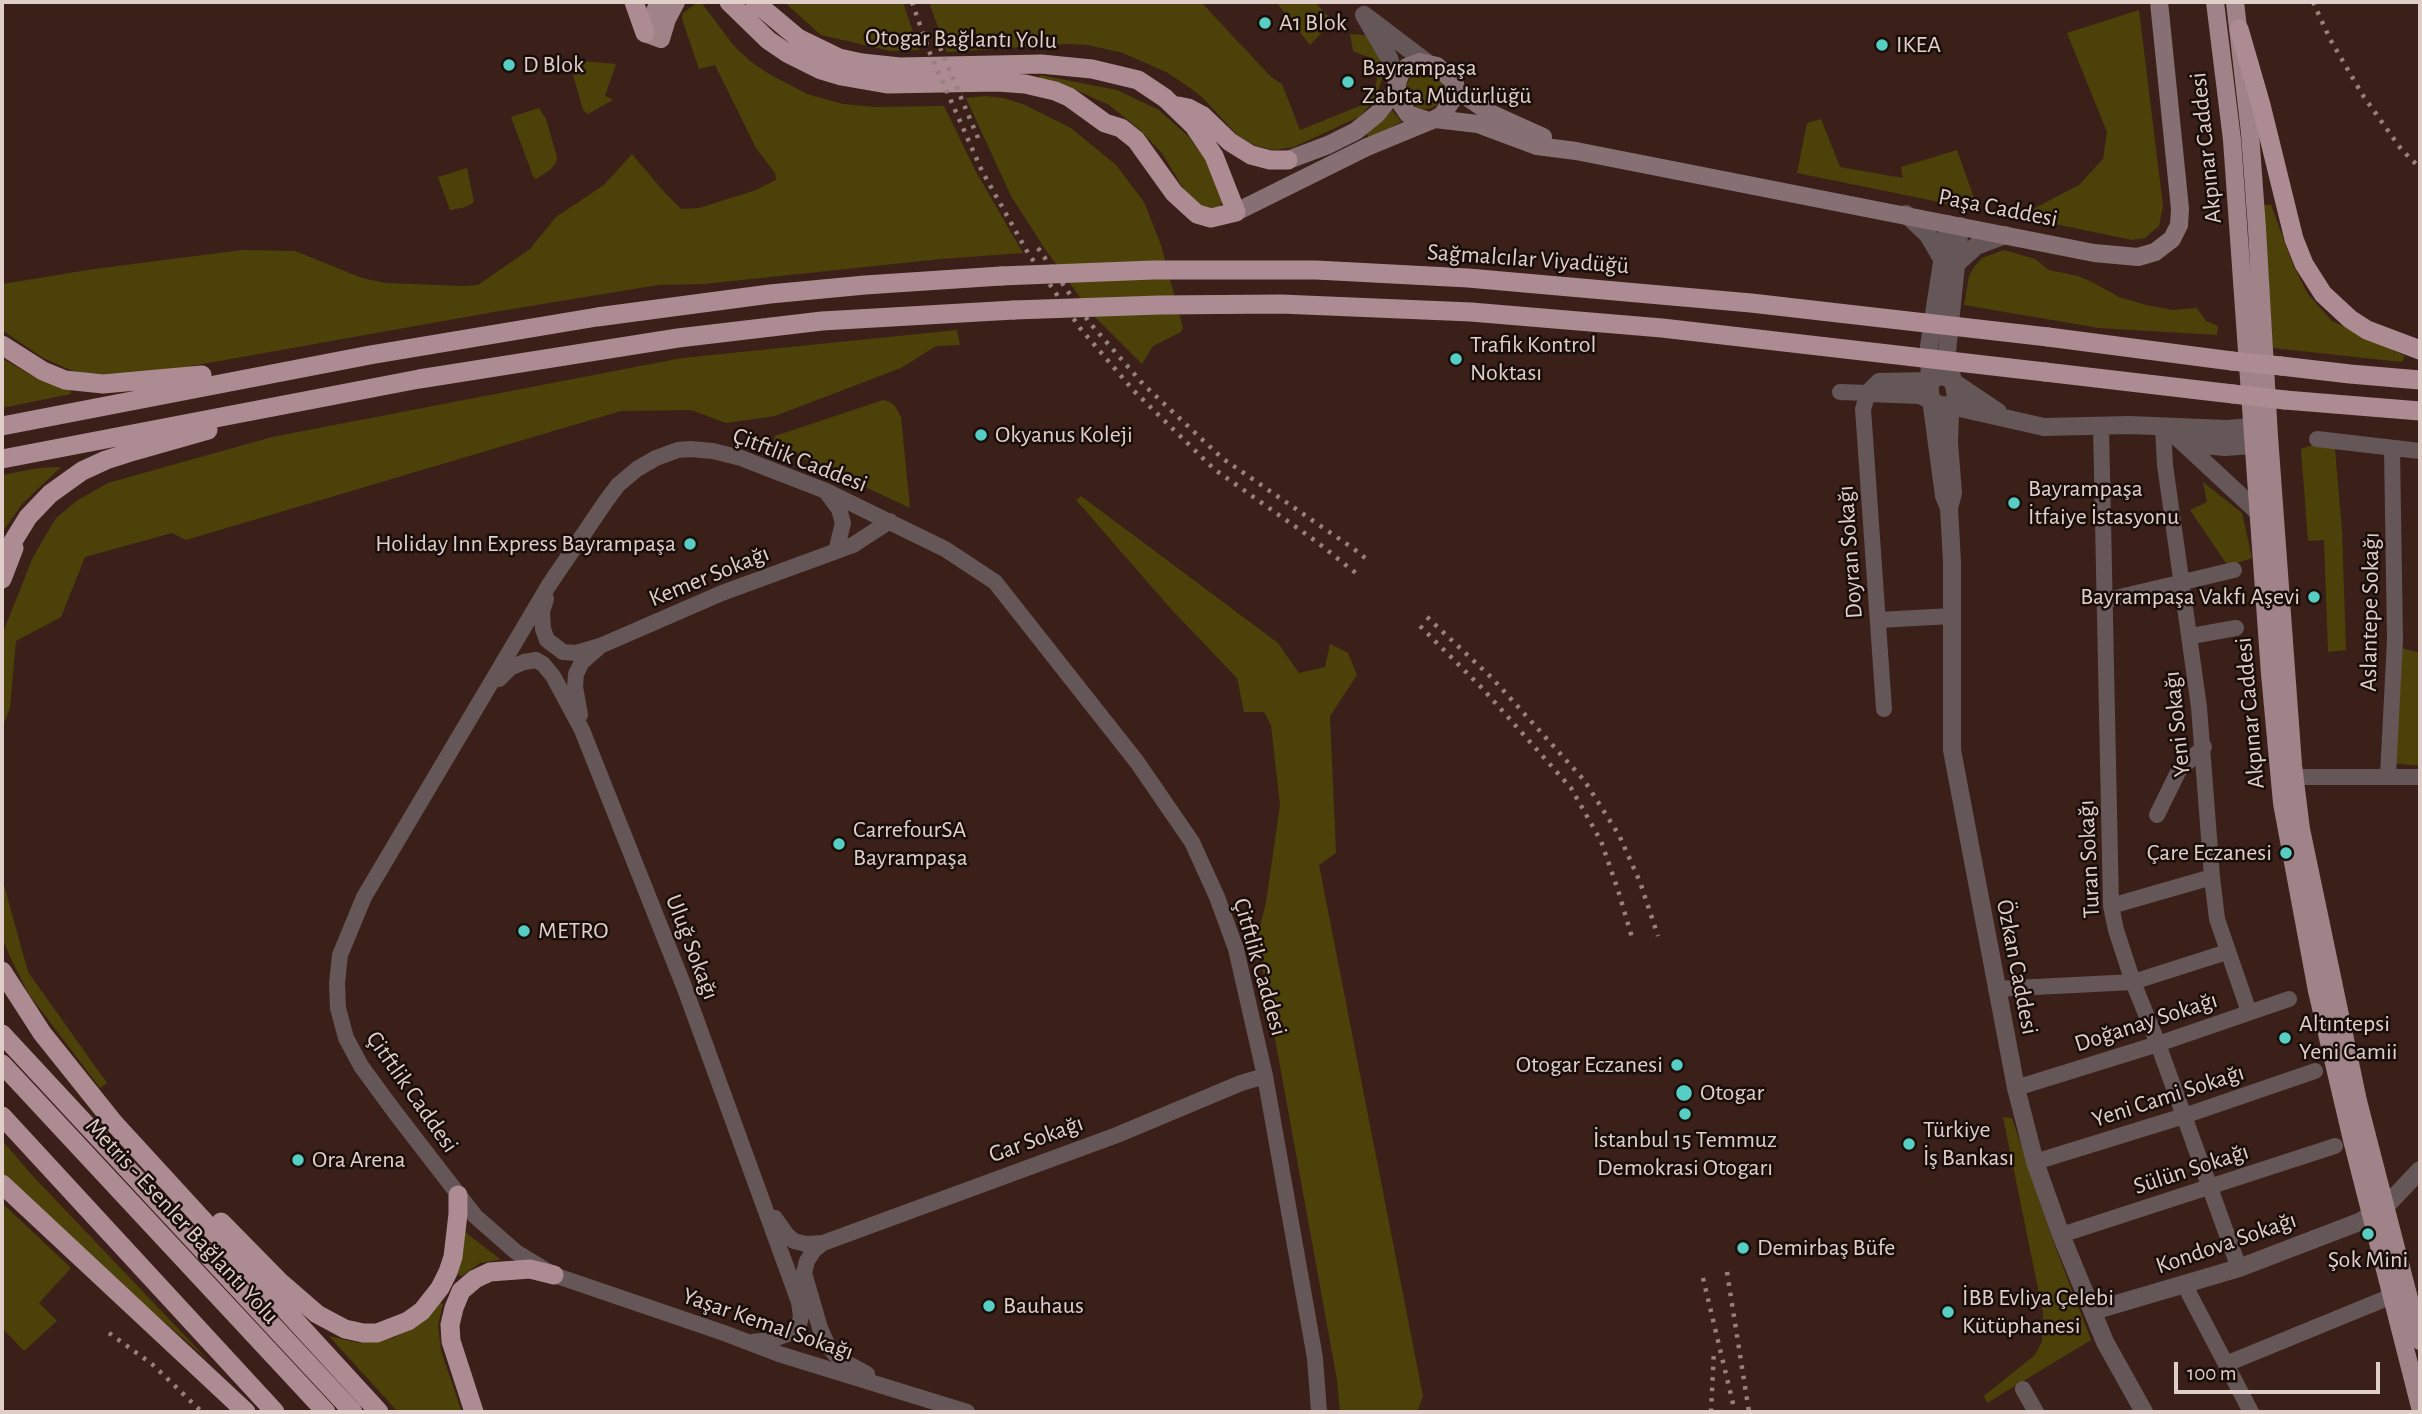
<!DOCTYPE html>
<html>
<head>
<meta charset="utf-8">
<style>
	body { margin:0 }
	#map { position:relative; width:2422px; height:1414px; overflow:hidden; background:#3a2019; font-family:"Alegreya Sans",sans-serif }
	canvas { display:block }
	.frame { position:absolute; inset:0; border:4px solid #e0cec9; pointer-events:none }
	.scale { position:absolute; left:2174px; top:1362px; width:206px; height:32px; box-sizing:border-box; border:4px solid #e0cec9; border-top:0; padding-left:9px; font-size:21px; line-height:24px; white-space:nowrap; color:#e0cec9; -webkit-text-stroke:5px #190e0a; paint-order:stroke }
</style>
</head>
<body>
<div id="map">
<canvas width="2422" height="1414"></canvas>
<div class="frame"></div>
<div class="scale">100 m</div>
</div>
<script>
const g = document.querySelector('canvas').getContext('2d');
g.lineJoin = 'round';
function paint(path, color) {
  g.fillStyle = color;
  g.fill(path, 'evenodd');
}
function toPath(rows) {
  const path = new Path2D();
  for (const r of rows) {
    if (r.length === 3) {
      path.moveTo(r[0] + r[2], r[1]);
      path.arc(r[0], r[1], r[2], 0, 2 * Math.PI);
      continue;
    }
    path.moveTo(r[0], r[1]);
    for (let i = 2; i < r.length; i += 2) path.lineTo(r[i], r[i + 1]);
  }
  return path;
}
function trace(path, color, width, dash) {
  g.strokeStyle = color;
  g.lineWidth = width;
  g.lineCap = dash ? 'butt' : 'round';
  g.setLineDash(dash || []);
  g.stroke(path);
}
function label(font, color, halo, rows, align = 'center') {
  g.font = font + ' "Alegreya Sans",sans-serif';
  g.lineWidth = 5;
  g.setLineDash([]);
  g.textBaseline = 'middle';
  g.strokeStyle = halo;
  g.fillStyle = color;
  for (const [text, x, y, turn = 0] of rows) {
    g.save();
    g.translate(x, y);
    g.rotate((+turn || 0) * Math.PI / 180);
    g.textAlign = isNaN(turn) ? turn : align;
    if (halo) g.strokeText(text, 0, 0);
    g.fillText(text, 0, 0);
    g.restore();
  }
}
paint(toPath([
	[698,2,701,2,734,46,750,61,769,74,807,94,843,104,875,107,944,106,976,172,1023,253,941,259,704,284,658,285,494,312,141,375,88,375,68,369,43,358,2,330,2,284,94,269,242,250,295,251,362,278,386,283,464,286,478,285,530,249,556,217,604,185,632,154,665,193,681,209,699,208,756,190,776,180,775,173,756,148,715,65,699,69,682,19,683,13],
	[784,2,903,2,919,50,890,51,821,35],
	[929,2,1201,2,1271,77,1282,84,1300,130,1362,105,1373,92,1377,80,1375,64,1370,58,1353,51,1350,34,1364,35,1372,38,1382,60,1382,79,1375,100,1359,117,1294,147,1274,150,1256,146,1238,136,1202,97,1186,85,1166,72,1123,53,1088,45,1068,44,947,52],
	[1276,2,1315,2,1333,21,1310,45],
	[2139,10,2163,206,2159,226,2145,238,2132,240,2031,219,2029,211,2079,185,2103,159,2107,132,2067,33],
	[582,61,616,64,605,96,613,100,588,114,583,110,572,71,574,65],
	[1425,90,19],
	[1040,75,1117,90,1159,110,1189,137,1209,165,1222,202,1220,207,1205,209,1186,193,1162,153,1139,129,1109,105,1072,88,1039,78],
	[985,96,1003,98,1023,104,1071,128,1116,165,1144,202,1161,245,1183,328,1181,332,1153,346,1142,364,1092,314,1045,249,1011,196,966,98],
	[539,108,546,119,557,157,556,163,550,170,536,179,533,176,511,117],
	[1392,110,1402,122,1369,138,1366,133,1381,122],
	[1821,119,1840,167,1903,178,1901,167,1957,150,1975,201,1964,207,1797,173,1807,123],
	[467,168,474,202,466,207,450,210,438,177],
	[2263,205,2271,205,2294,267,2308,294,2332,321,2405,356,2402,362,2273,348],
	[2004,250,2035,259,2049,270,2078,276,2092,282,2119,297,2146,305,2173,310,2197,308,2206,321,2218,326,2217,335,2099,328,1964,305,1969,276,1974,267,1982,258],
	[957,330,960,345,936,346,901,368,775,416,726,423,691,410,621,411,186,540,172,533,85,557,61,617,16,641,10,708,2,728,2,635,33,557,56,518,78,500,108,483,272,437,682,358],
	[2,358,29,374,70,389,71,394,2,408],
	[883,400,890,402,895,406,901,417,910,508,773,444,775,436],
	[2321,442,2335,449,2342,530,2346,650,2328,652,2324,540,2308,541,2301,449],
	[61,467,22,504,2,533,2,475,39,468],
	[2203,482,2242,513,2252,558,2228,566,2190,510,2207,502],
	[1081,496,1278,643,1299,673,1325,667,1330,644,1348,653,1357,675,1330,716,1336,853,1319,865,1423,1396,1417,1412,1340,1412,1337,1380,1257,939,1266,902,1280,805,1271,725,1264,712,1244,712,1237,678,1171,609,1076,500],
	[2402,648,2420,653,2420,766,2392,763],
	[2,878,28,972,107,1083,100,1088,28,993,11,959,2,938],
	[2003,1117,2012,1118,2053,1241,2091,1340,1987,1403,1984,1396,2035,1355,2042,1341,2043,1313],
	[2,1140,30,1173,209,1361,88,1255,2,1174],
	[2,1203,71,1268,39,1303,57,1321,24,1351,2,1328],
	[461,1229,500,1259,499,1260,480,1263,462,1276,454,1273],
	[439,1302,443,1304,438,1325,441,1351,462,1412,398,1412,329,1336,359,1343,393,1338,409,1330]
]), '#4c4109');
trace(toPath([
	[1840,392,1868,393,1863,409,1884,709],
	[2101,425,2111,906,2116,930,2133,982,2158,1044,2239,1268],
	[2163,427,2165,465,2199,707,2212,877,2217,919,2249,1012],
	[2317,439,2420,451],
	[827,493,839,509,843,523,836,551],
	[546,599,542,612,543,629,547,640,563,652,576,653,600,646,722,593,853,545,890,521],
	[2103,601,2234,570],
	[1878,620,1952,616],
	[2191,636,2236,628],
	[499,679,510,668,524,662,536,660,543,664,553,676,582,730,685,989,799,1302,801,1316,799,1325,793,1332,771,1340,752,1342],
	[580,715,575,687,576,674,582,662,598,648],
	[2388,776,2395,640,2392,449],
	[2294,777,2420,777],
	[2157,815,2179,770,2204,747],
	[2111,906,2212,877],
	[1996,989,2133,982,2227,952],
	[2016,1088,2158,1044,2289,999],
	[2035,1162,2184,1116,2315,1071],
	[775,1218,787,1235,794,1241,806,1244,823,1243,1117,1135,1241,1083,1265,1076],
	[2061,1235,2335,1146],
	[823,1243,814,1250,807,1261,804,1273,820,1328,828,1346,835,1354,845,1362,867,1374],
	[2184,1284,2251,1412],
	[2226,1364,2392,1296],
	[2023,1389,2036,1412],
	[967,1412,779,1354,724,1333,554,1275,516,1252,475,1216,394,1111,361,1066,346,1038,338,1008,337,983,340,955,364,897,549,585,606,501,618,485,637,469,656,458,678,450,690,449,713,451,741,458,826,491,945,549,995,582,1137,762,1192,842,1217,897,1236,949,1265,1076,1315,1358,1319,1412]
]), '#655658', 16);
trace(toPath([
	[1397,83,1389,58,1364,15,1426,62],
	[1906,214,1928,235,1942,259],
	[1948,224,1929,346,1930,392,1944,496,1949,508,1953,493,1949,443,1950,414,1956,396,1947,352,1960,226],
	[1954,266,1976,246,2005,235],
	[1868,393,1920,395,1940,405,1951,406,2044,427,2129,425,2227,429,2251,427],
	[1868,393,1879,382,1929,381,1941,376,1946,377,1998,412],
	[2175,435,2258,512],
	[2181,438,2204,445,2225,447,2253,445],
	[1949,508,1952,562,1952,750,2016,1088,2035,1162,2061,1235,2105,1342,2144,1412],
	[2385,1207,2420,1170],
	[2093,1311,2239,1268,2359,1222,2372,1215]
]), '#655658', 18);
trace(toPath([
	[1454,88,1492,114,1543,137],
	[1435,119,1478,124,1537,146,1576,151,2094,253,2138,257,2155,252,2172,239,2179,225,2180,209,2159,2],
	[1288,160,1328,145,1356,131,1377,114,1396,90],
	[1236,212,1367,147,1435,119,1442,115,1451,102,1455,83,1437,66,1420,62,1407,67,1401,73,1397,83,1397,98,1408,114,1429,121]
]), '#867073', 18);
trace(toPath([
	[659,2,645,33,661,39,667,19,676,2],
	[2215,2,2232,140,2270,674,2282,803,2317,991,2352,1140,2420,1407],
	[2235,2,2250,133,2257,229,2269,436,2293,765,2301,829,2358,1101,2420,1341]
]), '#a08388', 18);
trace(toPath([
	[634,2,645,33],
	[729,2,768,40,787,53,821,70,841,76,887,84,997,82,1025,84,1055,91,1069,97,1105,123,1121,128,1136,140,1174,193,1197,214,1211,218,1236,212,1214,156,1194,126,1165,98,1138,80,1092,69,1041,64,900,67,862,63,839,58,798,38,755,2],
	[2239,29,2261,105,2294,239,2304,264,2323,294,2350,319,2367,330,2420,350],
	[1178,106,1188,108,1203,116,1230,142,1251,155,1270,160,1288,160],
	[2048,337,2232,361],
	[2,345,43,371,65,380,103,384,202,375],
	[2281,366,2350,374,2420,380],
	[2045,372,2233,394],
	[2285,400,2420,411],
	[2,426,370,355,597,317,770,294,865,285,1001,276],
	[2,459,419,379,678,338,822,321,1014,310],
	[2,559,28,517,50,494,82,471,106,460,134,451,208,430],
	[2,579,14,548],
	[2,971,42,1033,114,1123,379,1412],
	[2,1034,353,1412],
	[2,1064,326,1412],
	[2,1116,275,1412],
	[2,1184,246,1412],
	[221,1222,280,1282,317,1314,345,1329,363,1333,377,1333,408,1321,422,1311,440,1288,448,1272,453,1257,458,1214,458,1195],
	[474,1412,451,1341,450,1325,454,1308,461,1291,475,1279,490,1272,530,1269,554,1275]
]), '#ac8c92', 19);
trace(toPath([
	[912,2,929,51,982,171,1028,253,1080,328,1134,391,1214,469,1317,542,1357,574],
	[2313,2,2330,39,2362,94,2401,149,2420,168],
	[936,38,978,138],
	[1038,248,1089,322,1143,384,1222,458,1354,549,1369,561],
	[1427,617,1493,679,1584,780,1619,835,1640,882,1658,936],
	[1420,626,1483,689,1571,788,1601,841,1618,890,1633,941],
	[1727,1272,1749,1412],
	[1703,1278,1735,1412],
	[109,1333,152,1364,202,1412],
	[1711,1412,1714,1350]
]), '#96817b', 4.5, [3.5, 7]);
trace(toPath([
	[1001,276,1153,270,1316,270,1468,278,1751,303,2048,337],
	[1014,310,1159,305,1281,304,1471,312,1662,328,2045,372],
	[2232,361,2281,366],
	[2233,394,2285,400]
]), '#ac8c92', 19);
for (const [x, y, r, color] of [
	[1265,23,7,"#56cec3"],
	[1882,45,7,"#56cec3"],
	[509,65,7,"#56cec3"],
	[1348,82,7,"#56cec3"],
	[1456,359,7,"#56cec3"],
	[981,435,7,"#56cec3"],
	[2014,503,7,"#56cec3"],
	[690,544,7,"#56cec3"],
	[2314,597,7,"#56cec3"],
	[839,844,7,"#56cec3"],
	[2286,853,7,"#56cec3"],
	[524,931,7,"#56cec3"],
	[2285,1038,7,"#56cec3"],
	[1677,1065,7,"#56cec3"],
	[1684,1093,9,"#56cec3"],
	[1685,1114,7,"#56cec3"],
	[1909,1144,7,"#56cec3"],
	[298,1160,7,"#56cec3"],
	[2368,1234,7,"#56cec3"],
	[1743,1248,7,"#56cec3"],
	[989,1306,7,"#56cec3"],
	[1948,1312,7,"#56cec3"]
]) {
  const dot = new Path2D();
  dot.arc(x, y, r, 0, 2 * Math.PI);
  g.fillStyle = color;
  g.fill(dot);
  trace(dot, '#190e0a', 2.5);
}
label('24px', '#e0cec9', '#190e0a', [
	["A1 Blok",1279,23],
	["IKEA",1896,45],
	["D Blok",523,65],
	["Bayrampaşa",1362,68],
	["Zabıta Müdürlüğü",1362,96],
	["Trafik Kontrol",1470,345],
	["Noktası",1470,373],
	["Okyanus Koleji",995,435],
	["Bayrampaşa",2028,489],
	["İtfaiye İstasyonu",2028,517],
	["Holiday Inn Express Bayrampaşa",676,544,"right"],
	["Bayrampaşa Vakfı Aşevi",2300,597,"right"],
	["CarrefourSA",853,830],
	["Bayrampaşa",853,858],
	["Çare Eczanesi",2272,853,"right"],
	["METRO",538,931],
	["Altıntepsi",2299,1024],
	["Yeni Camii",2299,1052],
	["Otogar Eczanesi",1663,1065,"right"],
	["Otogar",1700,1093],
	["Türkiye",1923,1130],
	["İş Bankası",1923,1158],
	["İstanbul 15 Temmuz",1685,1140,"center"],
	["Demokrasi Otogarı",1685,1168,"center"],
	["Ora Arena",312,1160],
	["Demirbaş Büfe",1757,1248],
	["Şok Mini",2368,1260,"center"],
	["İBB Evliya Çelebi",1962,1298],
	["Kütüphanesi",1962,1326],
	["Bauhaus",1003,1306]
], 'left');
label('24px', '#e0cec9', '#190e0a', [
	["Otogar Bağlantı Yolu",961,39,1],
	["Akpınar Caddesi",2206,148,-96],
	["Paşa Caddesi",1998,208,11],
	["Sağmalcılar Viyadüğü",1528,259,4],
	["Çitftlik Caddesi",800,460,21],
	["Doyran Sokağı",1850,552,-94],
	["Kemer Sokağı",709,576,-22],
	["Aslantepe Sokağı",2370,612,-89],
	["Akpınar Caddesi",2250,713,-95],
	["Yeni Sokağı",2177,724,-96],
	["Turan Sokağı",2089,859,-93],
	["Uluğ Sokağı",692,947,69],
	["Çitftlik Caddesi",1260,967,74],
	["Özkan Caddesi",2017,967,79],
	["Doğanay Sokağı",2146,1022,-18],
	["Çitftlik Caddesi",412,1092,55],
	["Yeni Cami Sokağı",2168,1096,-18],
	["Gar Sokağı",1036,1139,-20],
	["Sülün Sokağı",2191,1169,-18],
	["Metris - Esenler Bağlantı Yolu",182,1221,47],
	["Kondova Sokağı",2226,1243,-19],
	["Yaşar Kemal Sokağı",768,1324,19]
]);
</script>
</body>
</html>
